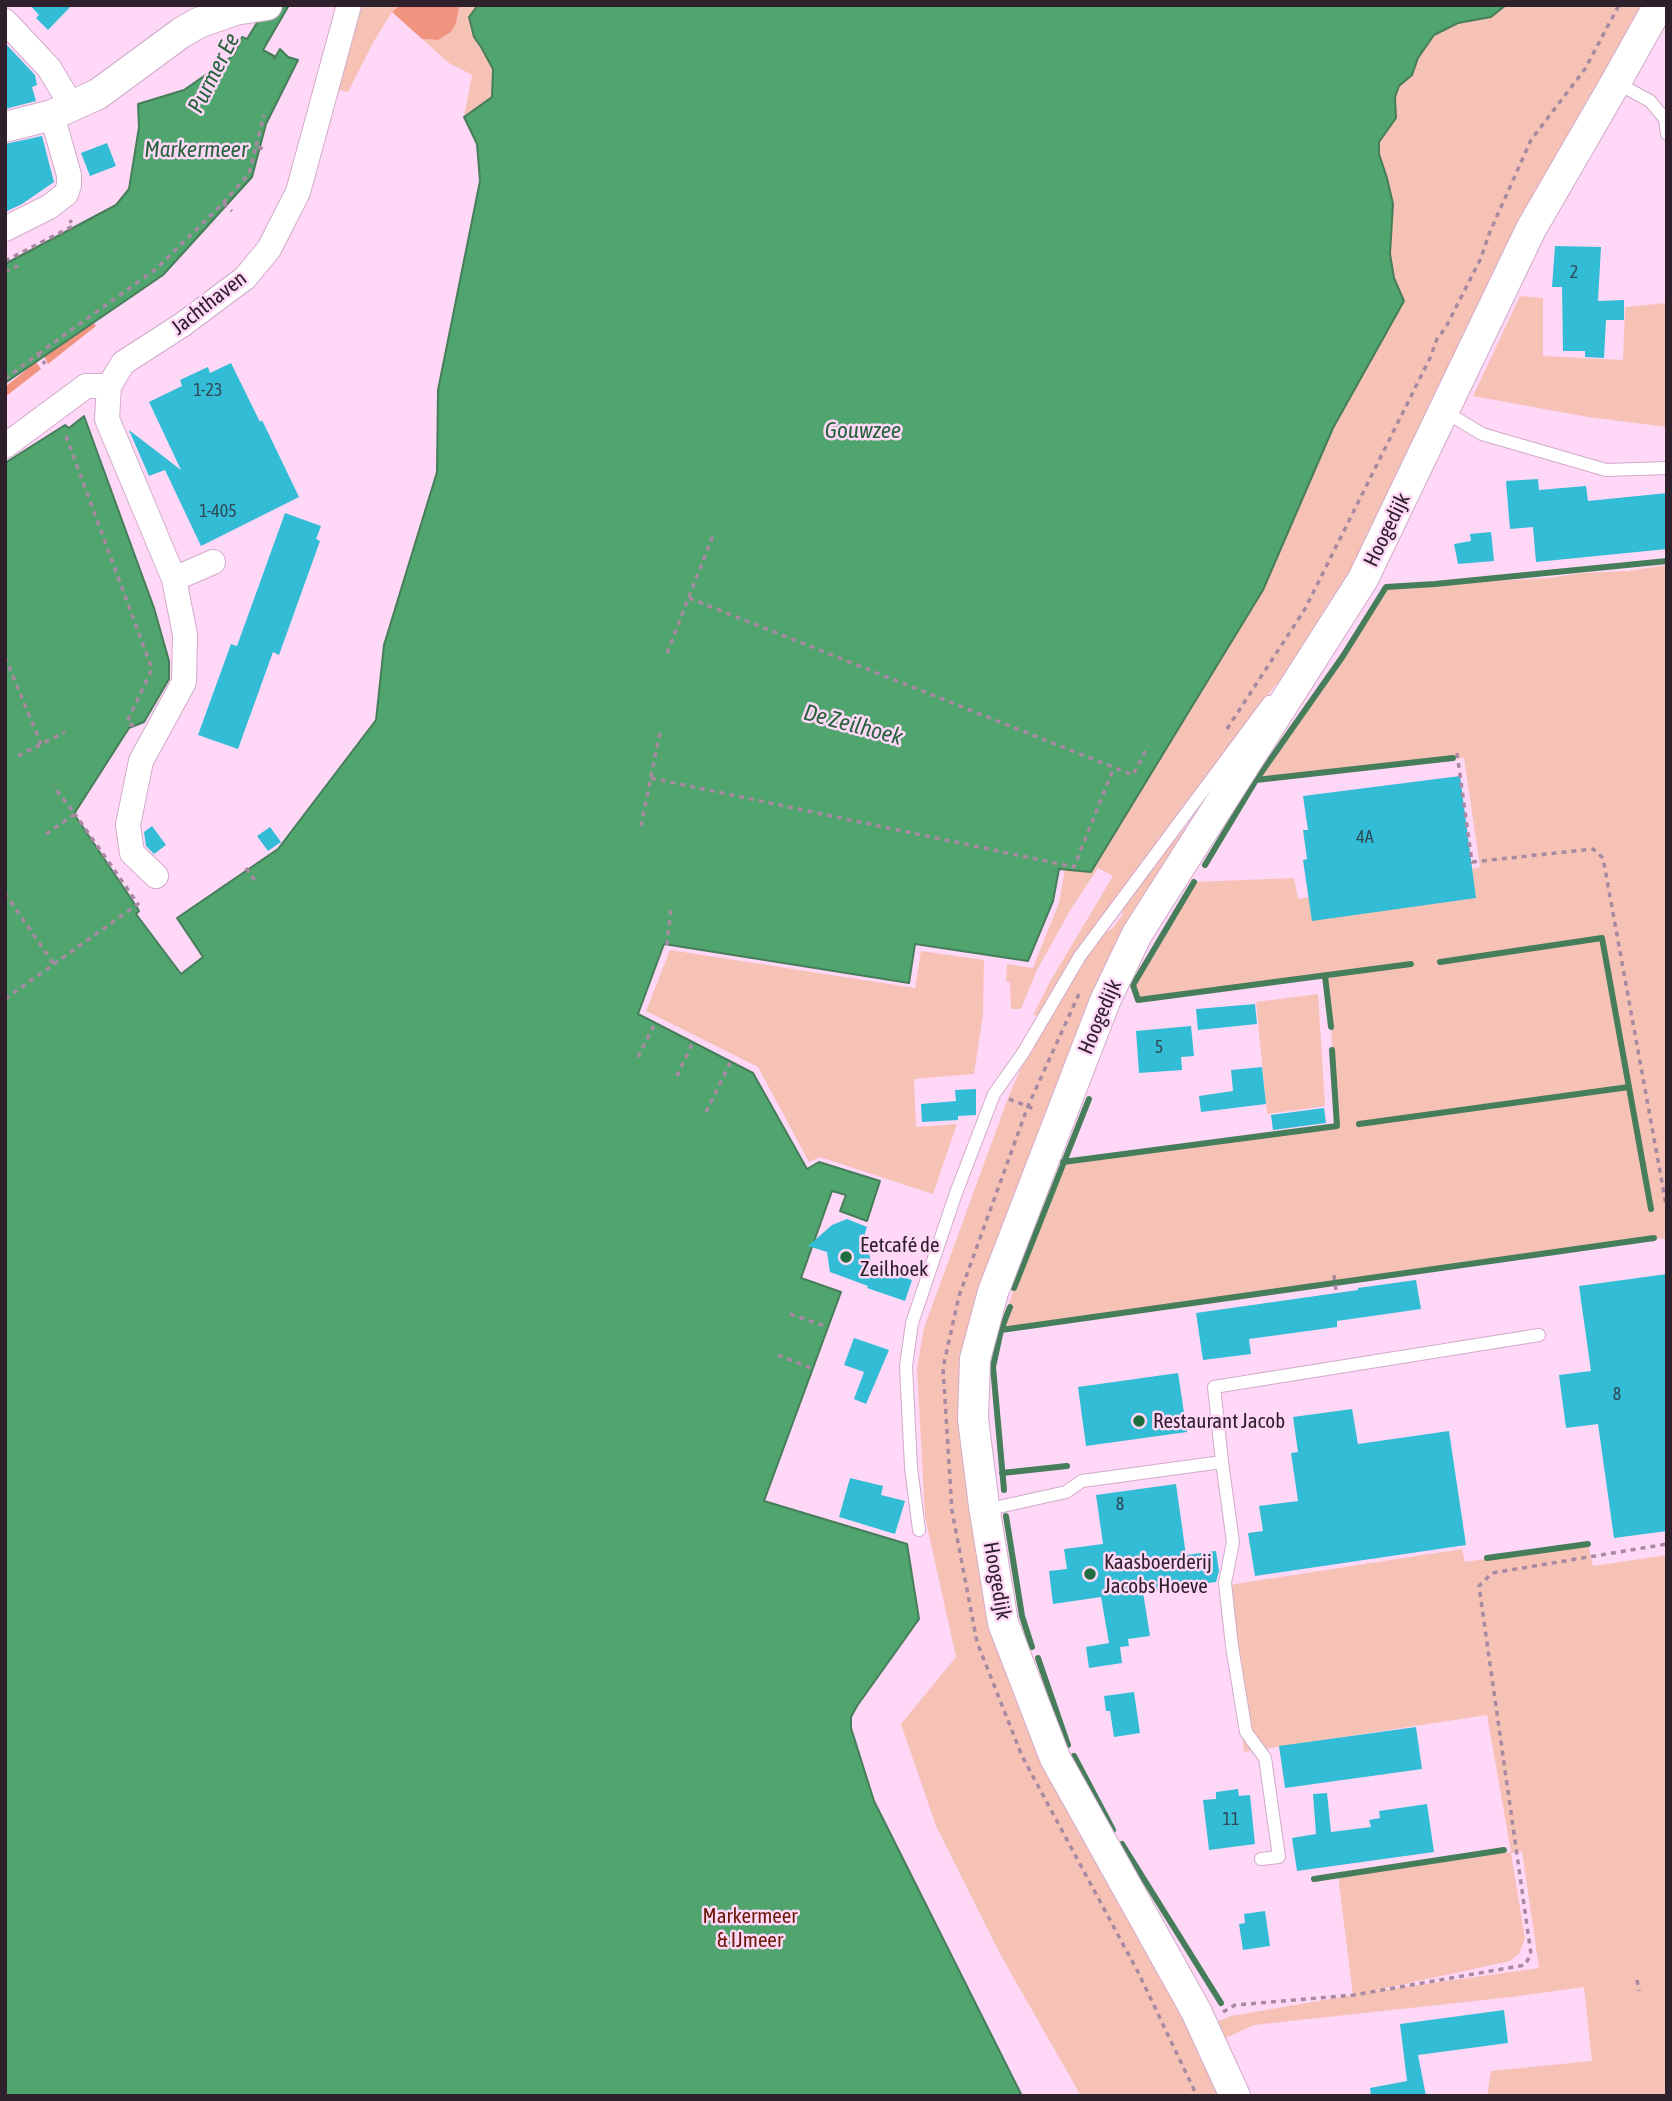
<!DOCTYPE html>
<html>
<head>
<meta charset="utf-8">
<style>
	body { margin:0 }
	#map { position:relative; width:1672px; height:2101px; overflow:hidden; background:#ffd7f7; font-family:"Asap Condensed",sans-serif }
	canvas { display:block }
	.frame { position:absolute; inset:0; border:7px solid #2f212c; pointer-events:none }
</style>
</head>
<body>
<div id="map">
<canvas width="1672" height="2101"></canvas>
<div class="frame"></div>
</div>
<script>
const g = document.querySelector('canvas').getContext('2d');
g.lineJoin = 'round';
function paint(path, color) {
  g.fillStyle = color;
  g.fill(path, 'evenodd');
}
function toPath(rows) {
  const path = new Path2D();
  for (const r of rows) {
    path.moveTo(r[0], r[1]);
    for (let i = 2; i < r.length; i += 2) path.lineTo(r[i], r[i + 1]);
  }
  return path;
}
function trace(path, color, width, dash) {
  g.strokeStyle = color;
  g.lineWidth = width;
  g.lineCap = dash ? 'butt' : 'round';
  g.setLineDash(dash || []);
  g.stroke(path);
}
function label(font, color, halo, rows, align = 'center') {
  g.font = font + ' "Asap Condensed",sans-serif';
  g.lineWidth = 5;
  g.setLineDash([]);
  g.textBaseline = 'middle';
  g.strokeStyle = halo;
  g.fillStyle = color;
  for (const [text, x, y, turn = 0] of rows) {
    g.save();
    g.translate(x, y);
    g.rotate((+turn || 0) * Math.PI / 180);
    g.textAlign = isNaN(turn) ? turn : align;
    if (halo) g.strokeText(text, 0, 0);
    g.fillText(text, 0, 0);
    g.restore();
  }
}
paint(toPath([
	[362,5,400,5,392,12,374,41,348,92,339,90],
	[458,5,478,5,469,17,472,32,493,69,492,98,464,117,472,75,449,63,422,39,438,40],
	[1506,5,1649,5,1311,646,1273,688,1039,1016,1033,1015,1051,980,1113,876,1098,868,1071,909,1037,970,1021,1009,1011,1009,1010,982,1006,981,1007,964,1033,968,1059,903,1065,869,1091,872,1263,590,1333,428,1404,302,1394,278,1390,254,1393,204,1387,178,1379,154,1379,142,1396,118,1395,97,1399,86,1412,75,1418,58,1434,35,1458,23,1491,17],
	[1520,296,1543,298,1543,356,1623,360,1625,307,1667,303,1667,427,1588,417,1473,396],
	[1667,565,1667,1239,1654,1238,1001,1330,1014,1288,1063,1162,1337,1126,1331,1027,1325,976,1138,1000,1133,985,1194,882,1294,878,1298,899,1480,867,1464,758,1256,780,1386,587,1549,578,1582,573,1627,571],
	[1212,795,1202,822,1037,1154,965,1432,974,1542,997,1637,1222,2096,1081,2096,1000,1954,936,1826,901,1724,956,1657,925,1517,917,1368,924,1328,1008,1098,1027,1054,1098,937,1113,928,1122,915,1124,902],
	[670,950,915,988,921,951,984,960,983,1015,974,1074,914,1079,916,1127,957,1124,933,1194,820,1157,809,1162,758,1067,646,1011],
	[1318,994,1325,1106,1267,1114,1256,1002],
	[1588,1544,1593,1566,1667,1555,1667,2096,1487,2096,1491,2071,1592,2061,1584,1987,1511,1997,1254,2025,1221,2040,1213,2023,1231,2016,1353,1995,1338,1876,1511,1852,1487,1715,1244,1752,1222,1586,1462,1549,1465,1562],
	[1522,1851,1539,1968,1368,1992,1510,1961,1519,1954,1525,1939,1511,1853]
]), '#f7c2b6');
paint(toPath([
	[400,5,458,5,459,7,456,23,451,32,438,40,422,39,392,12],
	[93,322,96,326,48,364,44,356],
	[36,362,41,369,5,397,5,387]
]), '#f0937f');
const water = toPath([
	[268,5,289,5,263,50,274,56,274,59,280,49,288,57,298,60,266,124,252,177,163,275,5,383,5,264,116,205,129,189,139,127,138,104,184,90,234,55,242,37,247,39,268,5],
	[478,5,1506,5,1491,17,1458,23,1434,35,1418,58,1412,75,1399,86,1395,97,1396,118,1379,142,1379,154,1387,178,1393,204,1390,254,1394,278,1404,301,1333,428,1263,590,1091,872,1059,869,1053,901,1028,961,915,944,909,983,664,944,638,1014,753,1073,807,1169,819,1162,880,1181,867,1221,840,1211,846,1195,832,1191,801,1278,841,1292,764,1501,907,1544,919,1619,857,1706,851,1717,851,1728,874,1801,1022,2096,5,2096,5,463,65,425,69,428,84,416,154,608,169,661,169,679,144,722,129,728,74,814,136,906,139,911,136,914,181,974,203,957,177,918,278,849,376,720,384,645,437,472,438,390,480,181,477,144,464,117,492,97,493,69,481,47,474,37,469,17,478,5]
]);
paint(water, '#50a46d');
trace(water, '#467d5a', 2);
trace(toPath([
	[1256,780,1453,758],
	[1205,865,1256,780,1343,656,1386,587,1435,584,1667,561],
	[1194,882,1133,985,1138,1000,1411,964],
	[1440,962,1602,938,1651,1209],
	[1325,976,1331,1027],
	[1359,1124,1629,1087],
	[1063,1162,1337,1126,1332,1050],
	[1014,1288,1089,1099],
	[1001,1330,1654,1238],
	[1002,1473,1067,1466],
	[1004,1490,993,1367,1001,1330,1010,1307],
	[1006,1516,1022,1616,1032,1647],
	[1487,1558,1588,1544],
	[1038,1658,1068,1745],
	[1074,1756,1113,1830],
	[1122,1844,1221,2003],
	[1314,1879,1504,1850]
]), '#467d5a', 6);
paint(toPath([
	[30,5,72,5,48,30,36,18,39,15],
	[5,43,35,75,37,85,32,87,36,101,5,109],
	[42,136,54,182,22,204,5,212,5,144],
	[107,143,116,166,90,176,81,153],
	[1555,246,1601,247,1598,301,1624,300,1624,320,1606,320,1604,358,1585,357,1585,351,1563,351,1562,287,1552,287],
	[231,363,260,422,262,420,299,497,201,546,165,470,149,476,129,430,181,470,149,402,182,386,180,380,208,367,210,373],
	[1538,479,1539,490,1586,486,1588,501,1667,493,1667,549,1536,562,1533,527,1510,529,1506,481],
	[285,513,321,526,316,539,320,541,279,655,273,652,238,749,198,735,231,644,237,646],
	[1491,532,1494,561,1458,564,1454,544,1471,541,1470,534],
	[1460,776,1476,898,1312,921,1303,860,1307,859,1303,830,1308,830,1303,796],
	[152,826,166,845,154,854,146,846,144,832],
	[270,827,281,842,268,851,257,836],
	[1255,1004,1257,1024,1198,1030,1196,1009],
	[1191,1026,1194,1056,1181,1057,1182,1070,1139,1073,1136,1031],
	[1262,1067,1266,1104,1201,1112,1199,1096,1233,1091,1231,1070],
	[976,1089,976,1115,958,1116,958,1120,922,1122,921,1104,956,1101,955,1090],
	[1324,1108,1326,1123,1273,1130,1271,1115],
	[847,1219,867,1227,865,1233,872,1267,912,1280,905,1301,867,1288,868,1286,830,1272,827,1252,808,1246,832,1225],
	[1667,1274,1667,1531,1614,1538,1598,1424,1566,1428,1559,1375,1591,1371,1579,1286],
	[1416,1280,1421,1309,1337,1321,1337,1327,1249,1339,1251,1354,1203,1360,1196,1313,1358,1290,1358,1288],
	[854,1338,889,1350,866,1404,854,1399,864,1372,844,1365],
	[1178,1373,1187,1432,1086,1446,1078,1387],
	[1352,1409,1358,1444,1449,1431,1466,1545,1255,1576,1248,1533,1263,1531,1259,1506,1298,1501,1291,1453,1298,1452,1293,1417],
	[850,1478,883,1486,881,1495,905,1501,895,1534,839,1517],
	[1176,1484,1186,1555,1216,1551,1219,1571,1216,1582,1143,1592,1150,1636,1128,1639,1129,1646,1120,1647,1122,1663,1089,1668,1086,1647,1109,1643,1101,1597,1053,1604,1049,1571,1067,1569,1064,1549,1103,1544,1096,1495],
	[1134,1692,1140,1733,1114,1737,1110,1711,1106,1711,1104,1696],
	[1416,1727,1422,1769,1285,1788,1279,1746],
	[1238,1789,1239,1796,1250,1795,1255,1844,1209,1850,1203,1800,1216,1799,1216,1792],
	[1327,1793,1331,1832,1371,1827,1369,1820,1380,1818,1379,1811,1427,1804,1434,1852,1297,1871,1292,1838,1316,1834,1313,1794],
	[1265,1911,1270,1946,1243,1950,1239,1924,1245,1923,1244,1914],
	[1504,2010,1508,2043,1418,2055,1426,2096,1371,2096,1370,2088,1407,2081,1400,2024]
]), '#32bcd5');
const service = toPath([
	[1617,83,1650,101,1665,119,1667,119],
	[1665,119,1667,134],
	[1444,411,1482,434,1606,470,1667,468],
	[1222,1462,1233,1542,1225,1583,1232,1646,1246,1732,1265,1758,1279,1857,1261,1859],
	[985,1510,1066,1492,1082,1481,1222,1462,1214,1387,1539,1335],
	[919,1530,911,1467,906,1366,912,1323,956,1193,994,1094,1023,1053,1080,956,1269,702]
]);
const minor = toPath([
	[5,21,49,68,72,106],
	[5,229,49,207,66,194,69,185,69,175,52,115],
	[5,446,86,386,109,386],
	[174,579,213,562],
	[156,876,132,853,128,825,141,761,184,682,185,635,174,579,107,419,109,386,123,363,182,325,245,278,269,249,298,192,349,5]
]);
const tertiary = toPath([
	[5,127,52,115,98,94,181,33,198,23,235,10,267,5],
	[1235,2096,1196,2011,1055,1758,1003,1623,984,1506,973,1419,975,1359,993,1292,1105,1001,1137,934,1363,579,1531,229,1616,82,1659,5]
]);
trace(service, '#d1abca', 14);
trace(minor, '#d1abca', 26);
trace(tertiary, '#d1abca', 32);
trace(toPath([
	[256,146,264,115],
	[223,203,249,174,256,146,263,149],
	[5,261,73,226,70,220],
	[5,272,18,266],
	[38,354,156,269,223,203,232,211],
	[5,379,38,354,45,364],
	[66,436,152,669,127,722,135,727],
	[689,598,1133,775,1148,746],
	[667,653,714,533],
	[5,657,41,744],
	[1227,729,1305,609,1430,358,1437,339,1446,327,1481,258,1489,234,1531,140,1585,69,1619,5],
	[1457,753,1472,862,1593,849,1603,858,1667,1210],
	[18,756,65,732],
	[651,778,1074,867,1114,767],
	[641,826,660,732],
	[46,834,75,814,53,786],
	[5,841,6,841],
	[246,868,256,882],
	[5,893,53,963],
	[667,945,671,908],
	[1079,994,1028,1106,959,1296,943,1368,952,1511,977,1642,1022,1756,1139,1974,1197,2096],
	[5,999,138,904,75,814],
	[638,1057,655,1023],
	[677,1076,693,1042],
	[1009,1099,1037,1110],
	[706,1112,731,1061],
	[1334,1275,1336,1291],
	[790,1314,828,1327],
	[778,1355,813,1369],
	[1637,1980,1639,1991],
	[1223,2012,1235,2005,1354,1995,1525,1965,1531,1954,1479,1586,1492,1573,1667,1544]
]), '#a78aa1', 3.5, [5, 5]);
trace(service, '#fff', 12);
trace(minor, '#fff', 24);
trace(tertiary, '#fff', 30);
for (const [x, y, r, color] of [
	[846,1257,7,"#1e6e3f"],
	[1139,1421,7,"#1e6e3f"],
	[1090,1574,7,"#1e6e3f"]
]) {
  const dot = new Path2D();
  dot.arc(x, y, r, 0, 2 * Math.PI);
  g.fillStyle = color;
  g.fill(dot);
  trace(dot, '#ffd7f7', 2.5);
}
label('18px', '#304856', null, [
	["2",1574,272],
	["1-23",208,390],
	["1-405",218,511],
	["4A",1365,837],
	["5",1159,1047],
	["8",1617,1394],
	["8",1120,1504],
	["11",1231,1819]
]);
label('21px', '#2f212c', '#ffd7f7', [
	["Jachthaven",209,303,-38],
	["Hoogedijk",1387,530,-64],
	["Hoogedijk",1100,1017,-67],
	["Hoogedijk",997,1581,80]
]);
label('21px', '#2f212c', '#ffd7f7', [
	["Eetcafé de",860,1245],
	["Zeilhoek",860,1269],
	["Restaurant Jacob",1153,1421],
	["Kaasboerderij",1104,1562],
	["Jacobs Hoeve",1104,1586]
], 'left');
label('21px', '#6a1808', '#ffd7f7', [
	["Markermeer",750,1916],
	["& IJmeer",750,1940]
]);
label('italic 23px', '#28633d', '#ffd7f7', [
	["Purmer Ee",214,73,-63],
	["Markermeer",196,150],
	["Gouwzee",863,431],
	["De Zeilhoek",853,725,15]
]);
</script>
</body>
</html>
